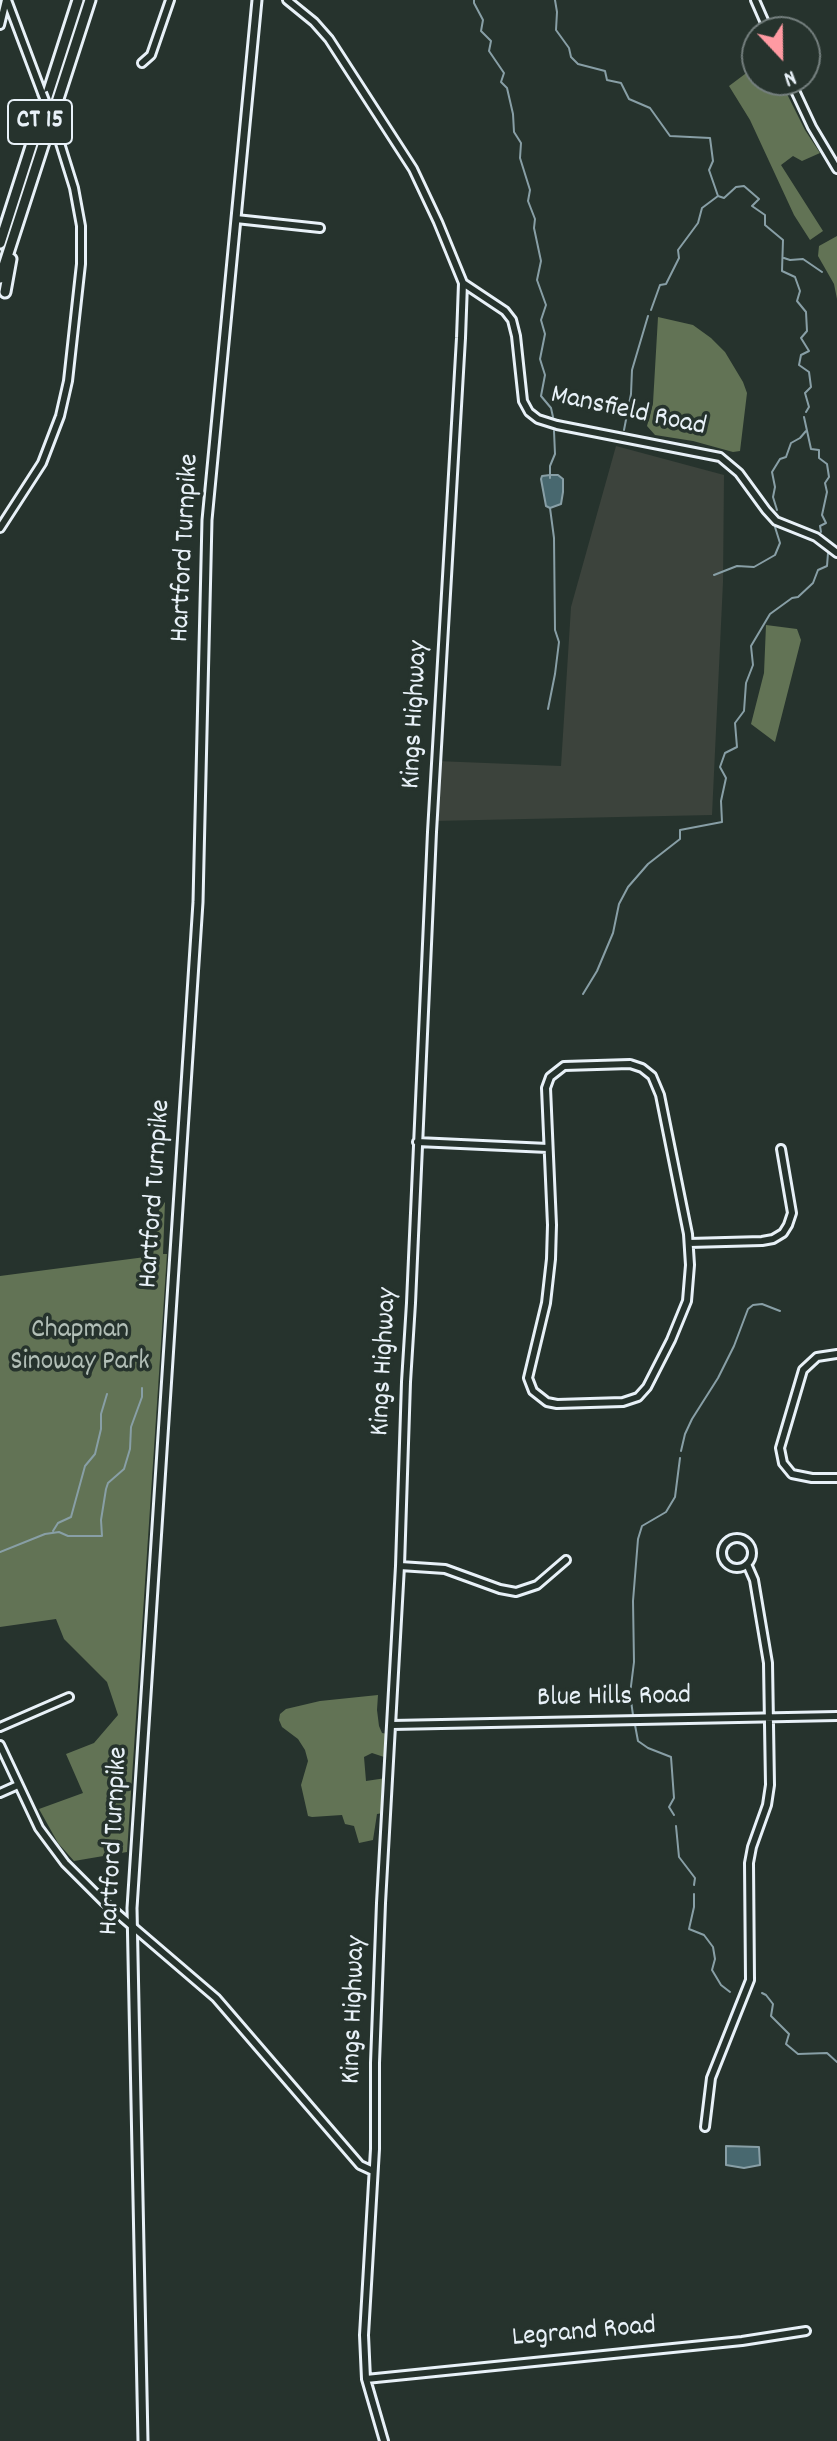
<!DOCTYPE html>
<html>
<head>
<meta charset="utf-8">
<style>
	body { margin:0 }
	#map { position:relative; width:837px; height:2441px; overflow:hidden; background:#26332d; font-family:Dekko,sans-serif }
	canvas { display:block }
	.north { position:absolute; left:741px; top:16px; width:80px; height:80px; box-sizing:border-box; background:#26332d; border:2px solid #747f7e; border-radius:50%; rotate:158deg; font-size:22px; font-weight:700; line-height:32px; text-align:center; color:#e8f1f8 }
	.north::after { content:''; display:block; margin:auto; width:28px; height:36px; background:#ff9aa2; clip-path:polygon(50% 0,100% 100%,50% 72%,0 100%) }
</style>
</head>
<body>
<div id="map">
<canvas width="837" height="2441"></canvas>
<div class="north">N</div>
</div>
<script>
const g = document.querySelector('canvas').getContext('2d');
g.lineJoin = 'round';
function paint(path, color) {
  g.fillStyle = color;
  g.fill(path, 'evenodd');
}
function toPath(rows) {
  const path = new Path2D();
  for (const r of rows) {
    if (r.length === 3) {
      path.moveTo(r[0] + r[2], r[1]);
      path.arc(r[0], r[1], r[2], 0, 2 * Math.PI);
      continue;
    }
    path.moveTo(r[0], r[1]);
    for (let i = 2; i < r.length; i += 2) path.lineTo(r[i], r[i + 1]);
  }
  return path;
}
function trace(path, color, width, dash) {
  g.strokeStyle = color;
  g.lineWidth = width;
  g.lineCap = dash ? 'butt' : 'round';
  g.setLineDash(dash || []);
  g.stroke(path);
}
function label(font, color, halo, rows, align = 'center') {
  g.font = font + ' Dekko,sans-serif';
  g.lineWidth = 7;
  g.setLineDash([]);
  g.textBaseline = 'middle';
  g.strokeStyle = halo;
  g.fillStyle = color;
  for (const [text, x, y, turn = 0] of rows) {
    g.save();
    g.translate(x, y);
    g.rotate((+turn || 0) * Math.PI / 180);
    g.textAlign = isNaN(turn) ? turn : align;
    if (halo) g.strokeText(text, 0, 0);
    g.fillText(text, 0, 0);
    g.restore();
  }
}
paint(toPath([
	[616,446,724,475,723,582,712,815,433,821,436,761,561,766,571,607]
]), '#3c433c');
paint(toPath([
	[757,65,757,80,780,80,805,130,820,153,802,161,793,156,781,165,823,231,810,240,794,215,750,120,729,86],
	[837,236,837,299,834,284,818,256,819,246],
	[658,317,693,325,711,338,725,352,743,382,747,393,740,451,733,452,693,441,655,435,647,426,653,403],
	[766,625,797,629,801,640,775,742,751,724,764,673],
	[165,1202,163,1254,167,1254,127,1852,74,1861,58,1843,39,1809,83,1793,66,1754,94,1743,118,1715,107,1682,64,1639,56,1619,0,1627,0,1276,153,1256,159,1210],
	[378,1695,377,1710,379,1726,382,1733,388,1734,387,1758,372,1753,364,1757,366,1781,386,1778,383,1813,377,1814,373,1840,359,1843,354,1826,345,1824,342,1815,312,1817,308,1816,301,1785,308,1761,305,1750,298,1739,282,1727,279,1720,280,1714,286,1709,320,1701]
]), '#627355');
const water = toPath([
	[550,475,558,475,563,479,563,492,561,504,550,508,546,506,541,479,542,476,550,475],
	[726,2146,759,2147,760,2165,744,2168,726,2165,726,2146]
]);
paint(water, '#48686f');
trace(water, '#889fa6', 2);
trace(toPath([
	[474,0,474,3,483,20,481,31,491,41,489,51,504,73,501,82,507,88,513,114,514,132,521,143,520,158,530,190,528,201,535,219,534,228,541,261,537,280,546,305,541,320,545,334,540,359,545,375,541,396,551,408,553,417],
	[555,0,557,12,556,30,569,48,571,57,578,64,605,71,607,80,621,83,629,99,650,108,670,136,710,138,713,161,709,170,718,196,724,198,736,187,744,186,759,199,752,206,765,215,765,225,783,240,782,271,795,277,800,291,797,301,806,312,807,331,801,338,809,351,801,355,799,365,809,372,811,387,805,393,809,407,806,412],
	[784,258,790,260,803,259,822,272],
	[651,310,660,285,666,284,679,258,678,250,698,223,702,208,718,196],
	[804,417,811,449,819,450,819,458,827,464,829,477,825,483,827,492,822,515,826,523,820,526,821,532],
	[624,430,631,394,632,370,648,316],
	[550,478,550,466,555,454,554,431],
	[777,510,773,497,775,487,772,472,780,459,786,457,791,443,800,438,806,431],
	[714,575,737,566,754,567,775,555,780,543,775,527],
	[548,709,555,674,559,642,555,630,554,538,550,508],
	[583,994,597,971,613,933,619,904,628,887,648,864,680,839,680,830,722,822,721,801,726,778,720,767,725,753,737,747,735,723,744,711,746,683,753,665,751,646,770,614,792,598,798,597,813,583,818,570,827,566,828,553],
	[681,1451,685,1434,692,1419,718,1378,734,1346,748,1309,753,1305,762,1304,780,1311],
	[53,1531,58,1523,71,1517,85,1466,95,1454,101,1429,101,1414,107,1394],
	[0,1552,45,1534,59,1532,68,1536,102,1536,101,1520,106,1489,108,1483,124,1469,130,1449,131,1427,142,1397,142,1388],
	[633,1715,630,1694,634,1662,633,1601,638,1539,642,1526,666,1512,675,1497,680,1458],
	[635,1725,638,1741,648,1748,671,1757,674,1798,669,1807,674,1815],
	[676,1826,679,1857,695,1878,694,1885],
	[694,1894,694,1907,689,1929,704,1935,713,1947,715,1959,712,1970,721,1985,730,1992],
	[762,1993,766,1995,773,2004,771,2016,789,2034,786,2044,798,2054,827,2053,837,2062]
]), '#889fa6', 2);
const minor = toPath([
	[7,0,42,93],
	[287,0,314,22,329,39,413,169,438,222,463,283,461,338,432,832,411,1303,406,1382,400,1566,381,1903,375,2063,375,2149,364,2335,366,2379,384,2441],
	[755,0,769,32],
	[0,25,6,0],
	[142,63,151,55,170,0],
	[790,80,812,127,837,169],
	[236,219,320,228],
	[463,283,505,311,512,320,516,336,523,401,529,412,538,419,557,425,720,457,739,473,766,510,776,521,816,537,837,553],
	[0,528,42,463,60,416,68,381,81,264,81,226,74,188,55,127],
	[630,1064,642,1068,652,1076,660,1095,688,1234,690,1265,687,1301,671,1340,647,1387,638,1397,623,1402,557,1404,547,1402,533,1391,528,1378,546,1303,551,1259,552,1225,546,1088,550,1077,564,1066,630,1064],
	[417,1142,548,1148],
	[689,1243,762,1241,773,1239,783,1233,788,1225,792,1213,781,1149],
	[837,1354,817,1357,803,1370,780,1448,783,1463,792,1474,812,1478,837,1478],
	[737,1553,15],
	[400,1566,445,1569,500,1589,516,1592,537,1585,566,1560],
	[392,1725,837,1716],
	[0,1727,69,1697],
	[0,1745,39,1828,65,1863,104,1902,216,1998,360,2165,373,2171],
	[0,1793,18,1785],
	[705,2127,711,2078,750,1980,749,1863,752,1847,767,1805,770,1785,768,1663,754,1580,747,1564],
	[366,2379,742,2341,806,2331]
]);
const major = toPath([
	[143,2441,132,1908,198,902,207,520,257,0]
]);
const highway = toPath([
	[0,243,78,0],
	[0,278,90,0],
	[5,292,11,259]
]);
trace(minor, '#e8f1f8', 12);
trace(major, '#e8f1f8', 13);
trace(highway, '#e8f1f8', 15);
trace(minor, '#26332d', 6);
trace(major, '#26332d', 7);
trace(highway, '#26332d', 9);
const minorBridge = toPath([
	[42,93,55,127]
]);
trace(minorBridge, '#e8f1f8', 12, []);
trace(minorBridge, '#26332d', 6);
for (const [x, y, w] of [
	[40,122,64]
]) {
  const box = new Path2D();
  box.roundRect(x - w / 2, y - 22, w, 44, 6);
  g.fillStyle = '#26332d';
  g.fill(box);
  trace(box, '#e8f1f8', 2);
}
label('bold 26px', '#e8f1f8', null, [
	["CT 15",40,122]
]);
label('28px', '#e8f1f8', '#26332d', [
	["Mansfield Road",628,413,12],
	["Hartford Turnpike",187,548,-87],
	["Kings Highway",417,715,-87],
	["Hartford Turnpike",157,1194,-86],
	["Kings Highway",386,1362,-87],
	["Blue Hills Road",614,1699,-1],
	["Hartford Turnpike",116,1841,-87],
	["Kings Highway",356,2010,-88],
	["Legrand Road",584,2334,-5]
]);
label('28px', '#b2bfb7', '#26332d', [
	["Chapman",80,1332],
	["Sinoway Park",80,1364]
]);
</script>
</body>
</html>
